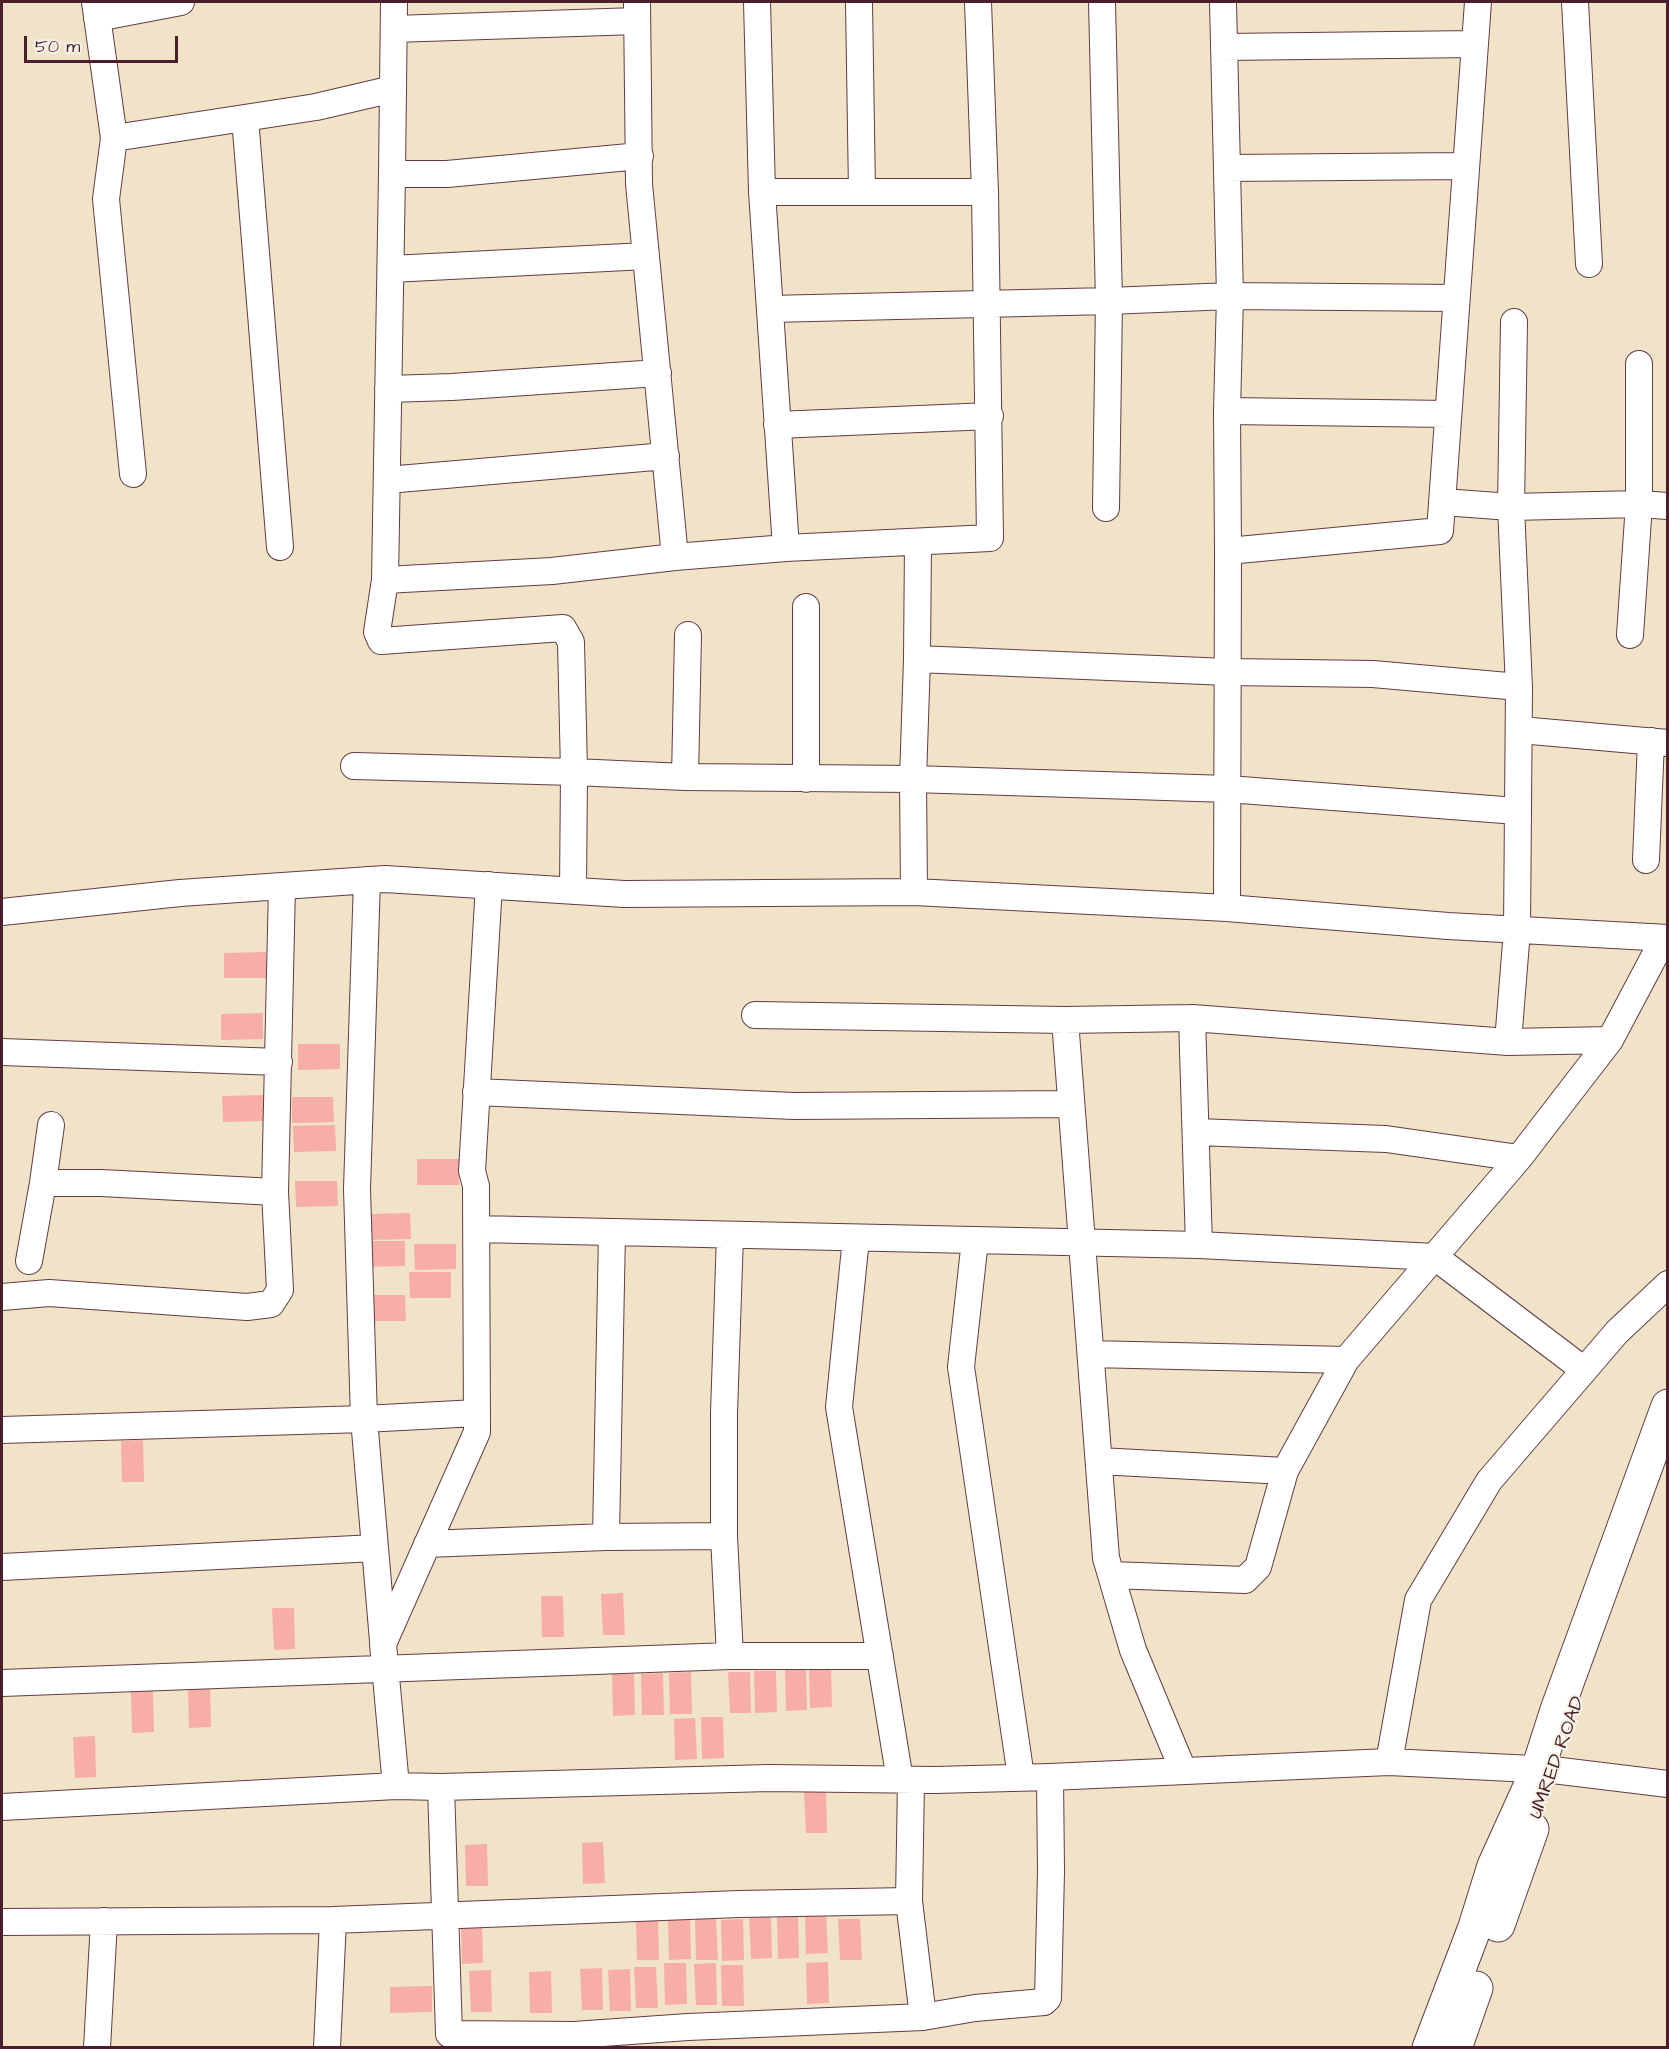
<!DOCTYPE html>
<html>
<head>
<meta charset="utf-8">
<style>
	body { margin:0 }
	#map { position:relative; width:1669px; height:2049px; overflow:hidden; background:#f0e3c8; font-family:"Architects Daughter",sans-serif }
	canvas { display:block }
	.frame { position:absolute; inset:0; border:3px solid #4a1f2b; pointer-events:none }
	.scale { position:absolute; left:24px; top:36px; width:154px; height:27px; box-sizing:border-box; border:3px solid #4a1f2b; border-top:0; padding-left:8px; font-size:18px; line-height:21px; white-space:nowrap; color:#4a1f2b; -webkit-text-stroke:4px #f7f3e8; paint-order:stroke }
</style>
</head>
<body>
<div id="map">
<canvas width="1669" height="2049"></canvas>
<div class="frame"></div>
<div class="scale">50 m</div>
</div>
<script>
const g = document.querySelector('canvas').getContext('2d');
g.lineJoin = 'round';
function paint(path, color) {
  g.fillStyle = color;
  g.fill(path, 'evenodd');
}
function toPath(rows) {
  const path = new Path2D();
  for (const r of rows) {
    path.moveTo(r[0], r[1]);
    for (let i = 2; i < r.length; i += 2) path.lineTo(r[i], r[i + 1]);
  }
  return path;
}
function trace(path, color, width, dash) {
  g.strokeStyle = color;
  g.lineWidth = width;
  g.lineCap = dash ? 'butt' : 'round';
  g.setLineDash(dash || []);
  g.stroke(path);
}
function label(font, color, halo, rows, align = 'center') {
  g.font = font + ' "Architects Daughter",sans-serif';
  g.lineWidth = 4.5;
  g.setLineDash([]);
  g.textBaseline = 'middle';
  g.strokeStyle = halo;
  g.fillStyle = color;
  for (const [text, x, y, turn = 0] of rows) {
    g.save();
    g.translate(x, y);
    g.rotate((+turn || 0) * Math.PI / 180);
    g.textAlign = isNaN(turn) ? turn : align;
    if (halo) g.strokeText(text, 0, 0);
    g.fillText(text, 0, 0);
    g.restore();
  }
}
paint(toPath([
	[266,952,266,978,224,978,224,953],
	[263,1013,263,1039,221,1040,221,1014],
	[298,1044,340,1044,340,1069,298,1070],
	[264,1095,265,1121,223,1122,222,1096],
	[292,1097,333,1097,334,1122,292,1123],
	[335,1125,336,1151,294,1152,293,1126],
	[417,1159,459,1159,459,1185,417,1185],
	[295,1181,337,1181,338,1206,296,1207],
	[410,1213,411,1239,369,1240,368,1214],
	[363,1241,405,1241,405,1266,363,1267],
	[414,1244,456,1244,456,1269,415,1270],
	[409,1272,451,1272,451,1298,410,1298],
	[363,1295,405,1295,406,1321,364,1321],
	[143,1440,144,1482,122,1482,121,1441],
	[623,1593,625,1635,603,1635,601,1594],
	[541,1596,563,1596,564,1637,542,1637],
	[272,1608,294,1608,295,1649,274,1650],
	[809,1666,831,1666,832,1707,810,1708],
	[785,1669,806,1669,807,1710,786,1711],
	[754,1671,776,1671,777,1712,755,1713],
	[691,1672,692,1714,670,1714,669,1673],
	[728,1672,750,1672,751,1713,730,1713],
	[663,1673,664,1715,642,1715,641,1674],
	[612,1674,634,1674,635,1715,613,1716],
	[210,1686,211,1727,189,1728,188,1687],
	[131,1691,153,1691,154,1732,132,1733],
	[701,1717,723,1717,724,1758,702,1759],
	[695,1718,697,1759,675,1760,674,1719],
	[95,1736,96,1777,75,1778,73,1737],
	[826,1791,827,1833,806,1833,804,1792],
	[603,1842,605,1883,583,1884,582,1843],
	[487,1844,488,1886,466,1886,465,1845],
	[826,1912,828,1953,806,1954,805,1913],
	[749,1917,771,1917,772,1958,751,1959],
	[777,1917,798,1917,799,1958,778,1959],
	[658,1918,659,1960,637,1960,636,1919],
	[690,1918,691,1959,669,1960,668,1919],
	[716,1918,718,1960,696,1960,695,1919],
	[743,1919,744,1960,722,1961,721,1920],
	[838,1919,860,1919,862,1960,840,1960],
	[461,1922,482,1922,483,1963,462,1964],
	[828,1962,829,2003,807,2004,806,1963],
	[664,1963,686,1963,687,2004,665,2005],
	[716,1963,717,2005,696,2005,694,1964],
	[721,1965,743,1965,744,2006,722,2006],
	[634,1967,656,1967,658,2008,636,2008],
	[602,1968,603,2010,582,2010,580,1969],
	[630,1969,631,2011,610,2011,608,1970],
	[491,1970,492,2012,471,2012,469,1971],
	[551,1971,552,2013,530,2013,529,1972],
	[432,1986,432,2012,390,2013,390,1987]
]), '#f6aea6');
const minor = toPath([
	[95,2,114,138,316,107,393,89],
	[394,2,392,174,447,174,640,156],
	[637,2,639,184,675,557],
	[757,2,762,192,985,192,978,2],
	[859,2,862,192],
	[1102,2,1109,301,1106,508],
	[1223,2,1230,296,1227,411,1228,551,1440,531,1478,2],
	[1575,2,1589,264],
	[97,18,181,2],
	[394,29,637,21],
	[1224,47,1475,44],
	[245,118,280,547],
	[114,138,106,199,133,474],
	[1227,168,1465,166],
	[392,174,385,580,552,571,675,557,786,548,990,538,985,192],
	[762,192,786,548],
	[391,269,646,256],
	[770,309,1109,301,1230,296,1456,298],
	[1514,322,1511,507,1519,687],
	[388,389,452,387,658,373],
	[1227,411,1448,414],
	[777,425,990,416],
	[387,480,666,456],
	[1443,502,1511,507,1639,504,1668,506],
	[385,580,377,632,381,641,563,628,571,642,574,772,573,891],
	[1630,635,1639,504,1639,364],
	[917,659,918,542],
	[1520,730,1668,743],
	[354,766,574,772,685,777,913,779,917,659,1228,672,1373,674,1519,687,1517,930,1508,1042],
	[685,777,688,635],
	[806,779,806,607],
	[1517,811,1228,789,913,779,914,892,1227,908,1448,926,1668,938],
	[1646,860,1651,741],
	[1227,908,1228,551],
	[2,912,180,893,385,879,624,894,914,892],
	[755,1015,1065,1020,1106,1558,1133,1650,1183,1770],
	[1065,1020,1192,1018],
	[2,1052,279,1062],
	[476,1092,794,1106,1071,1104],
	[1196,1132,1386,1139,1519,1158],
	[43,1183,51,1125],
	[477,1229,1199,1245],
	[856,1238,839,1407,900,1780],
	[975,1240,961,1367,1021,1777],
	[29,1261,43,1183,101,1183,275,1192],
	[2,1297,49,1293,247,1307,271,1304,280,1290,275,1192,282,886],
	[1091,1354,1346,1360],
	[1584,1370,1435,1257,1199,1245,1192,1018,1508,1042,1610,1040],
	[2,1430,364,1419,357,1189,367,880],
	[1099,1461,1285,1471,1258,1567,1245,1580,1111,1575],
	[1285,1471,1346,1360,1519,1158,1610,1040,1664,938],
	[606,1537,724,1536],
	[427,1544,606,1537,612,1232],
	[2,1567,375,1548],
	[383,1641,364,1419,477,1413],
	[730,1656,724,1536,724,1413,730,1235],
	[2,1683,730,1656,880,1656],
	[1389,1762,1418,1600,1489,1481,1617,1332,1668,1284],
	[396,1786,383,1644,477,1432,476,1186,472,1171,489,885],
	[441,1787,449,2034,574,2035,688,2027,923,2017,909,1901,911,1780],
	[2,1807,396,1786,441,1787,769,1778,935,1780,1050,1777,1389,1762,1553,1770,1668,1784],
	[2,1922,333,1920,739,1904,909,1901],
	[923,2017,975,2008,1044,2002,1048,1998,1051,1872,1050,1777],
	[97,2048,104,1921],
	[327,2048,333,1920]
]);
const highway = toPath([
	[1498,1925,1532,1829],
	[1429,2048,1475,1927,1494,1866,1538,1769,1557,1710,1668,1406],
	[1455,2048,1476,1988]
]);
trace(minor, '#633c43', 28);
trace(highway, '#633c43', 35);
trace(minor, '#fff', 26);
trace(highway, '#fff', 33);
label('20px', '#4a1f2b', '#f7f3e8', [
	["UMRED ROAD",1558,1758,-70]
]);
</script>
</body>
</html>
